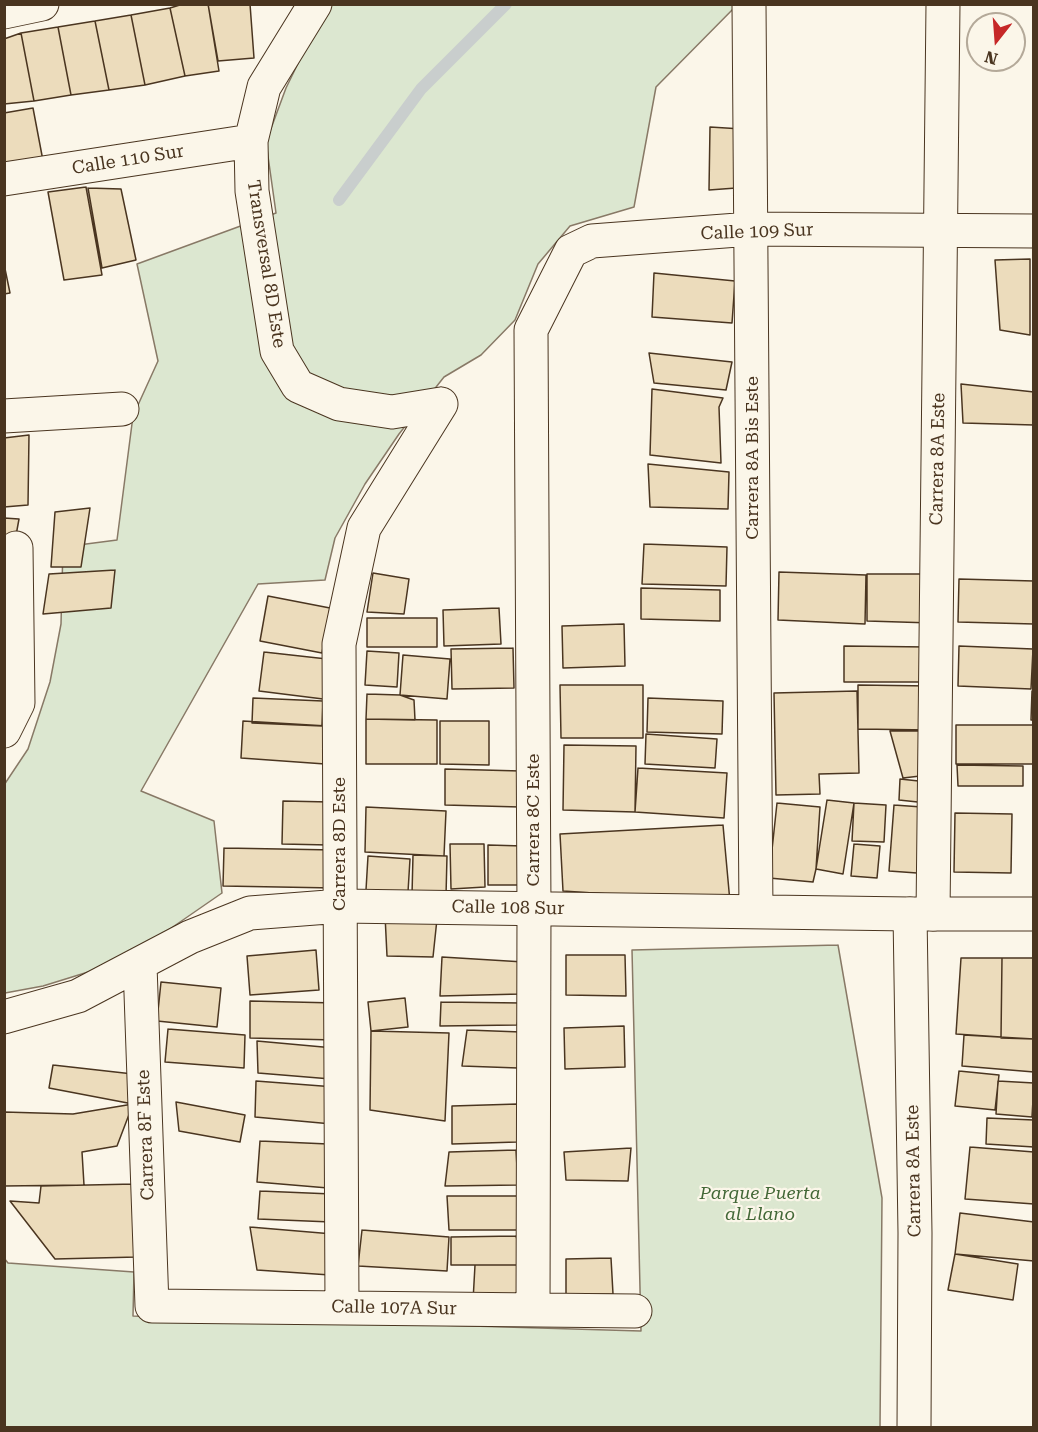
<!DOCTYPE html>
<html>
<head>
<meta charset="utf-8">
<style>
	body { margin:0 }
	#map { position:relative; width:1038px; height:1432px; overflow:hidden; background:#fbf6e9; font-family:"Roboto Serif",serif }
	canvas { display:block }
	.frame { position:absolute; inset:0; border:6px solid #4a3520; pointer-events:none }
	.north { position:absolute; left:966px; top:12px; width:60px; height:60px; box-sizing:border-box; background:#fbf6e9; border:2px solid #b4a999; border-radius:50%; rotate:197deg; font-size:16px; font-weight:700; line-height:24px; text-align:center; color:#4a3520 }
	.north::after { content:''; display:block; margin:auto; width:21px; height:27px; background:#c62828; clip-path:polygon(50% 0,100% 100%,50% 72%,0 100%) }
</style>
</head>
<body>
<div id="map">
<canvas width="1038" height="1432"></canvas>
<div class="frame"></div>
<div class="north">N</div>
</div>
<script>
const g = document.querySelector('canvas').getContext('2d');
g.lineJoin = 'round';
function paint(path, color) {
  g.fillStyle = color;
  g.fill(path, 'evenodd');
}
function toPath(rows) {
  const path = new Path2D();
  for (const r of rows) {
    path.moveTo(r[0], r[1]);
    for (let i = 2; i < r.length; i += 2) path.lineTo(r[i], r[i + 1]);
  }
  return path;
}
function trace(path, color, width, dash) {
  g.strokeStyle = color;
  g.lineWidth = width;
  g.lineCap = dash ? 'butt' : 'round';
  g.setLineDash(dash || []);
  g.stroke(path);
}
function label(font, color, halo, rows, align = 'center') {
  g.font = font + ' "Roboto Serif",serif';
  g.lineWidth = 4.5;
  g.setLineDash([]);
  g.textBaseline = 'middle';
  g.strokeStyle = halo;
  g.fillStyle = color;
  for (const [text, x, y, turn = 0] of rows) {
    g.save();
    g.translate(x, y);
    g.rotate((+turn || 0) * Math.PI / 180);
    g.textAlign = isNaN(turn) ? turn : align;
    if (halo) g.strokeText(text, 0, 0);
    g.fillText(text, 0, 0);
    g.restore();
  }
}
const green = toPath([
	[327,4,737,5,656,87,634,207,570,226,538,264,515,320,481,355,444,377,399,434,365,484,335,538,325,580,258,584,141,791,214,821,222,893,167,931,114,964,43,986,5,993,4,785,28,749,50,682,61,624,63,547,117,540,133,416,158,361,137,264,276,213,266,142,286,88,327,4],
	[838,945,882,1198,880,1427,5,1427,4,1258,8,1263,134,1272,133,1316,641,1331,632,950,838,945]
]);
paint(green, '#dce7d0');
trace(green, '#887966', 1.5);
trace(toPath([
	[339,200,421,89,506,4]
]), '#c9cecd', 12);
const building = toPath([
	[183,4,208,4,219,71,185,76,170,8,183,4],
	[208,4,250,4,254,58,218,61,208,4],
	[170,8,185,76,145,85,131,15,170,8],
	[131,15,145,85,109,90,95,21,131,15],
	[95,21,109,90,71,95,58,27,95,21],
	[58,27,71,95,34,101,21,33,58,27],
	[21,33,34,101,4,104,4,39,21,33],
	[33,108,44,166,4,172,4,113,33,108],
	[710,127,742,129,736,188,709,190,710,127],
	[86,187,102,275,64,280,48,192,86,187],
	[88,188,121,189,136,260,102,268,88,188],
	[1030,259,1030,335,1000,330,995,260,1030,259],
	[4,264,10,293,4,294,4,264],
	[654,273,735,281,732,323,652,317,654,273],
	[649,353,732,362,726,390,654,383,649,353],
	[961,384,1034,392,1034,425,963,423,961,384],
	[652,389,723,398,719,407,721,463,650,455,652,389],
	[29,435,28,505,4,507,4,438,29,435],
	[648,464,729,472,728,509,650,507,648,464],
	[90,508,81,567,51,567,55,512,90,508],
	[4,518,19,519,7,585,4,585,4,518],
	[644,544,727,547,726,586,642,584,644,544],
	[115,570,111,608,43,614,49,574,115,570],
	[779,572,866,575,865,624,778,620,779,572],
	[373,573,409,579,404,614,367,612,373,573],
	[867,574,933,574,932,623,867,621,867,574],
	[959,579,1034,581,1034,624,958,622,959,579],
	[641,588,720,590,720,621,641,619,641,588],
	[268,596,330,608,322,653,260,641,268,596],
	[499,608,501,644,444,646,443,610,499,608],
	[367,618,437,618,437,647,367,647,367,618],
	[624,624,625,666,563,668,562,626,624,624],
	[844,646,928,647,928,682,844,682,844,646],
	[959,646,1033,649,1031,689,958,686,959,646],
	[513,648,514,688,452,689,451,649,513,648],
	[367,651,399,653,397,687,365,685,367,651],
	[264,652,327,659,323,699,259,691,264,652],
	[403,655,450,659,447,699,400,695,403,655],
	[560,685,643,685,643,738,561,738,560,685],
	[858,685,931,686,931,730,858,729,858,685],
	[857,691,859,773,819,774,820,794,776,795,774,693,857,691],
	[1032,691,1034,691,1034,720,1031,720,1032,691],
	[367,694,400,695,414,700,415,720,366,719,367,694],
	[253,698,323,701,322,726,252,723,253,698],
	[648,698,723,701,722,734,647,732,648,698],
	[366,719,437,720,437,764,366,764,366,719],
	[243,721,327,726,325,764,241,758,243,721],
	[440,721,489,721,489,765,440,764,440,721],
	[956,725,1034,725,1034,764,956,764,956,725],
	[890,731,925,731,929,775,903,778,890,731],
	[646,734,717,739,715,768,645,764,646,734],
	[564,745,636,746,635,812,563,810,564,745],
	[957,765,1023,766,1023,786,958,786,957,765],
	[638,768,727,773,724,818,635,812,638,768],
	[445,769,521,771,520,807,445,805,445,769],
	[900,779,928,782,927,803,899,800,900,779],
	[827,800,854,803,843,874,816,869,827,800],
	[283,801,330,802,329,845,282,844,283,801],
	[777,803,820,807,816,869,813,882,769,878,777,803],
	[854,803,886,805,884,842,852,841,854,803],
	[894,805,922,807,917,873,889,871,894,805],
	[366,807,446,811,444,856,365,852,366,807],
	[955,813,1012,814,1011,873,954,872,955,813],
	[723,825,730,902,563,891,560,834,723,825],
	[450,844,484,844,485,887,451,889,450,844],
	[854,844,880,846,877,878,851,876,854,844],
	[488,845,523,846,523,885,488,885,488,845],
	[224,848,335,850,334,888,223,886,224,848],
	[413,855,447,856,446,896,412,895,413,855],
	[368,856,410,859,408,892,366,890,368,856],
	[385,915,437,919,433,957,387,956,385,915],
	[316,950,319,990,250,995,247,956,316,950],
	[566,955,625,955,626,996,566,995,566,955],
	[442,957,524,962,521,994,440,996,442,957],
	[961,958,1002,958,1001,1037,956,1034,961,958],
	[1002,958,1034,958,1034,1039,1001,1038,1002,958],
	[161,982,221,988,217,1027,157,1021,161,982],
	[405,998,408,1027,371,1031,368,1002,405,998],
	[250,1001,336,1003,335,1040,250,1038,250,1001],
	[441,1002,522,1003,517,1025,440,1026,441,1002],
	[624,1026,625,1067,565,1069,564,1028,624,1026],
	[168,1029,245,1035,244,1068,165,1062,168,1029],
	[467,1030,521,1032,518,1068,462,1066,467,1030],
	[371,1031,449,1033,445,1121,370,1110,371,1031],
	[964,1035,1034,1039,1034,1072,962,1066,964,1035],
	[257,1041,334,1048,331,1079,258,1073,257,1041],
	[53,1065,133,1074,133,1104,49,1088,53,1065],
	[959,1071,999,1075,995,1110,955,1106,959,1071],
	[256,1081,335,1087,332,1124,255,1117,256,1081],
	[998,1081,1034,1083,1032,1117,996,1114,998,1081],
	[176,1102,245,1115,240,1142,179,1131,176,1102],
	[133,1104,117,1146,82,1152,84,1185,4,1186,4,1112,73,1114,133,1104],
	[518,1104,517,1142,452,1144,452,1106,518,1104],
	[987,1118,1034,1120,1034,1147,986,1144,987,1118],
	[260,1141,328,1144,328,1188,257,1182,260,1141],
	[970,1147,1034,1152,1034,1204,965,1199,970,1147],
	[631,1148,628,1181,566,1180,564,1152,631,1148],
	[516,1150,518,1185,445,1186,449,1152,516,1150],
	[135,1184,137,1257,55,1259,10,1201,39,1203,41,1186,135,1184],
	[260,1191,332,1194,331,1222,258,1219,260,1191],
	[447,1196,525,1196,526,1230,449,1230,447,1196],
	[960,1213,1034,1222,1034,1261,955,1254,960,1213],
	[250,1227,333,1234,330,1275,257,1270,250,1227],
	[362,1230,449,1237,447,1271,358,1266,362,1230],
	[516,1236,524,1265,451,1265,451,1237,516,1236],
	[955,1254,1018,1264,1013,1300,948,1290,955,1254],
	[611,1258,613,1294,566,1295,566,1259,611,1258],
	[475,1265,524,1265,519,1301,473,1301,475,1265]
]);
paint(building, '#ecdcbc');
trace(building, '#4a3520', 1.5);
const street = toPath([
	[315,4,264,87,251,141,252,191,277,351,298,386,339,404,392,412,441,404],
	[749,4,756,911],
	[4,12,42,4],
	[4,179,251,141],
	[4,416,122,409],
	[4,731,18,703,16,548],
	[933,914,943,4],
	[140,965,152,1306,635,1311],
	[4,1017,78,996,190,937,250,913,341,906,910,914],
	[342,1308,339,644,364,528,441,404],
	[533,1310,534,909,531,330,571,251,592,241,751,229,1034,231]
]);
const secondary = toPath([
	[914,1428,915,1233,910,914,1034,914]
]);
trace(street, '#4a3520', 35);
trace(secondary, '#4a3520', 35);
trace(street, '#fbf6e9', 33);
trace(secondary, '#fbf6e9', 33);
label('18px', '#4a3520', '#fbf6e9', [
	["Calle 110 Sur",128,160,-9],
	["Calle 109 Sur",757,232,-2],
	["Transversal 8D Este",266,264,81],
	["Carrera 8A Bis Este",753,458,-90],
	["Carrera 8A Este",938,459,-89],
	["Carrera 8C Este",534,820,-90],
	["Carrera 8D Este",340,844,-90],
	["Calle 108 Sur",508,908,1],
	["Carrera 8F Este",146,1135,-92],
	["Carrera 8A Este",914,1171,-91],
	["Calle 107A Sur",394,1308,1]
]);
label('italic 18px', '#436837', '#fbf6e9', [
	["Parque Puerta",760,1194],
	["al Llano",760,1215]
]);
</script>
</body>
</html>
